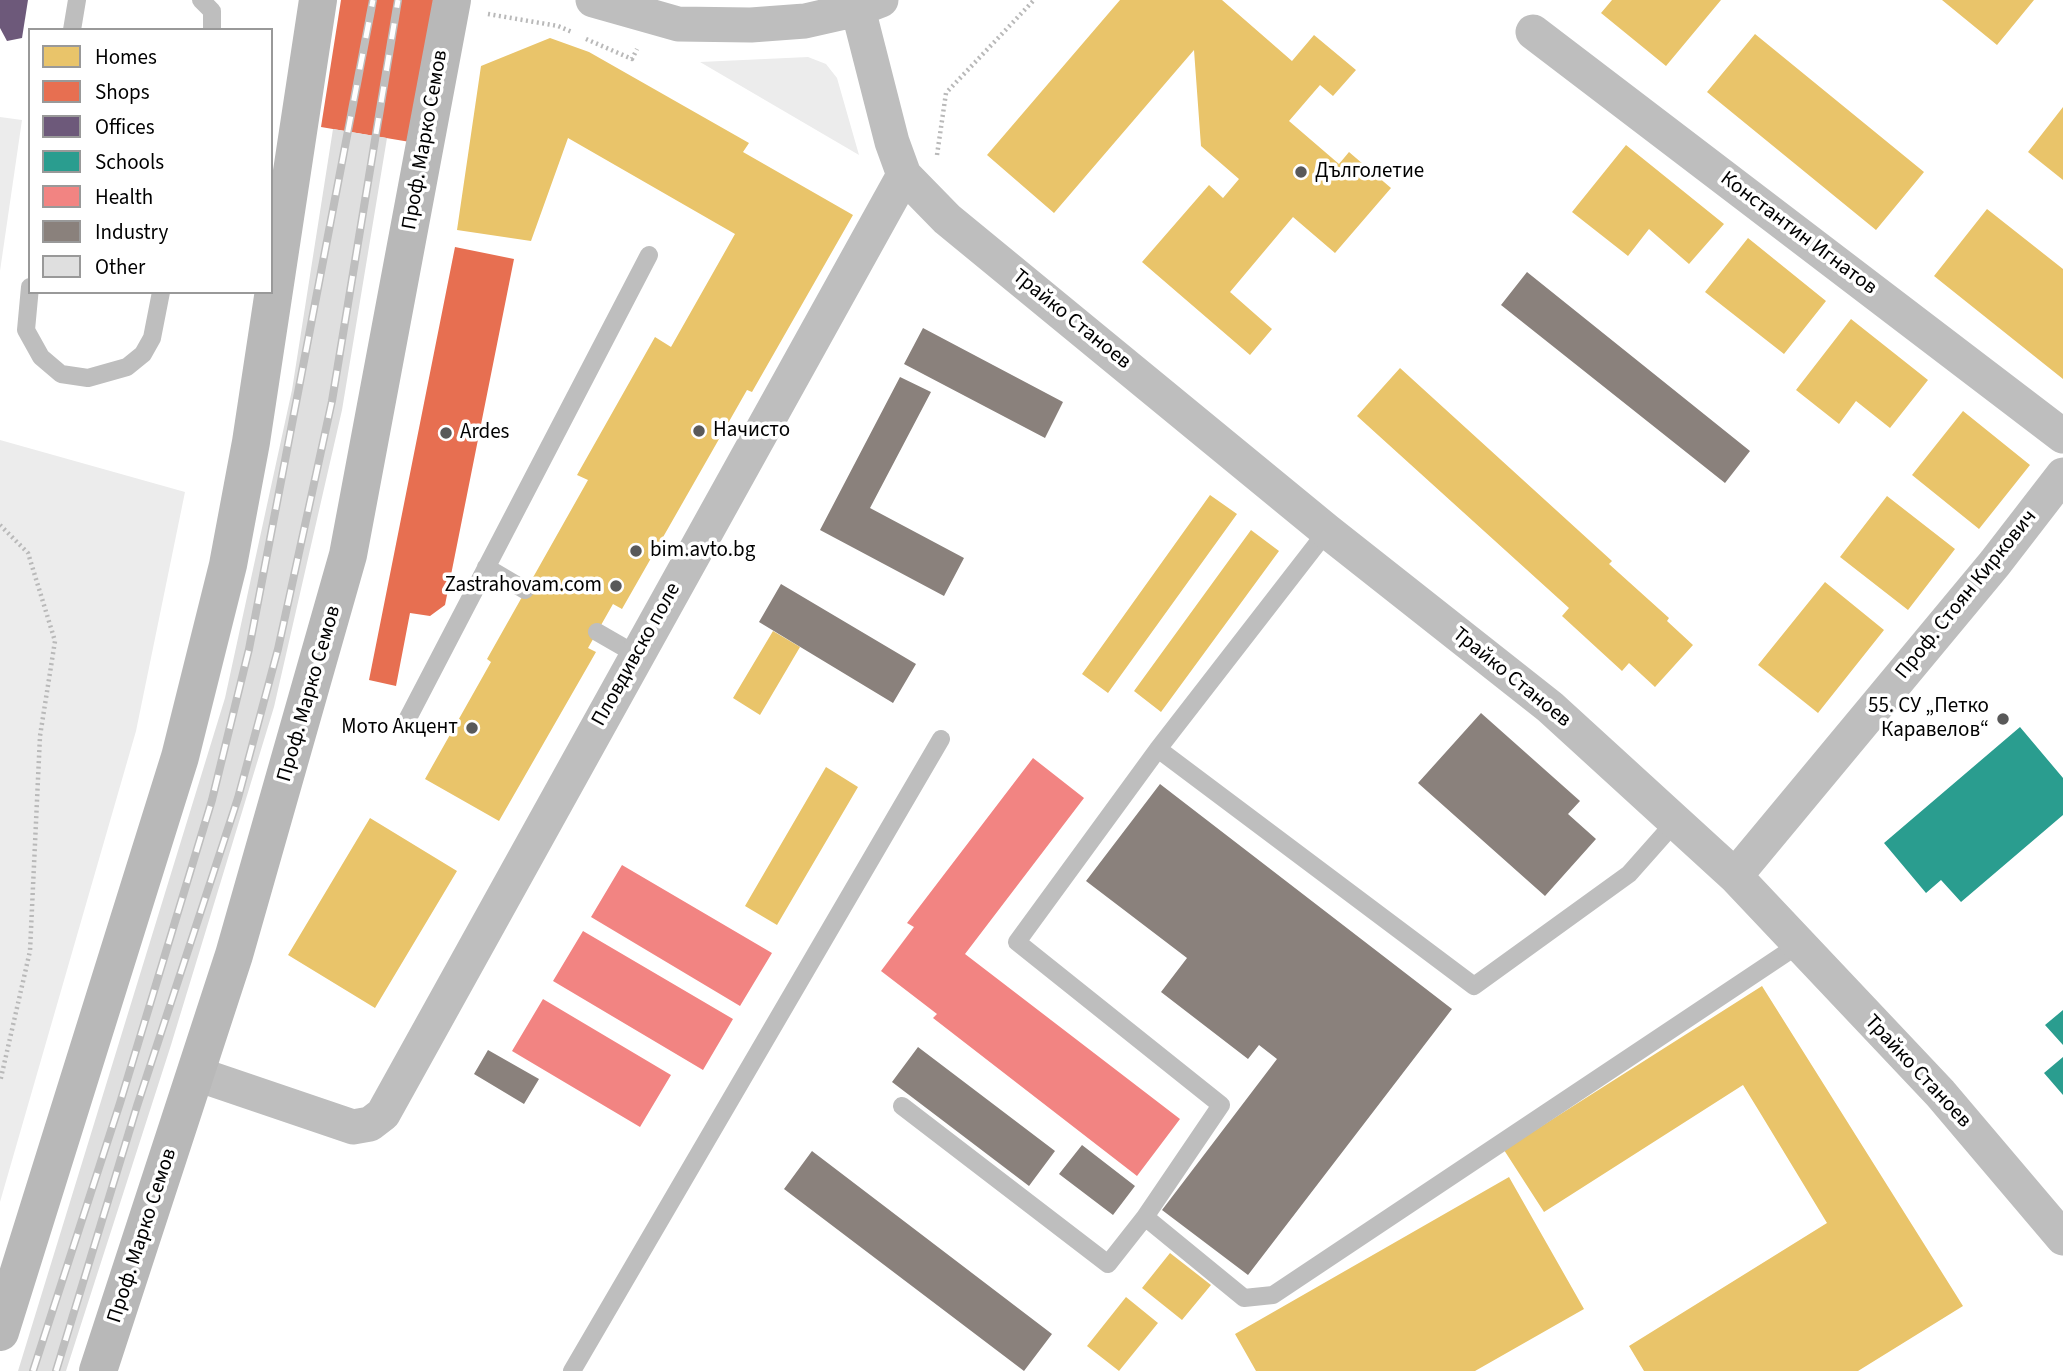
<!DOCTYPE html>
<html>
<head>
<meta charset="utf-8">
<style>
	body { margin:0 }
	#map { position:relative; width:2063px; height:1371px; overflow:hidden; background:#fff; font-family:"Source Sans 3",sans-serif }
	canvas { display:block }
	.legend { position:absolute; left:28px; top:28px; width:245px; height:266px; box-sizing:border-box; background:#fff; border:2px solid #999; margin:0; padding:9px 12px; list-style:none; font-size:21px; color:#000 }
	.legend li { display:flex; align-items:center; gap:14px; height:35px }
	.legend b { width:35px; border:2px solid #999 }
</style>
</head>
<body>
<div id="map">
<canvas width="2063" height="1371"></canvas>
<ul class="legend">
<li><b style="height:19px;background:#e9c46a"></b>Homes</li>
<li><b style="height:19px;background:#e76f51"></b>Shops</li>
<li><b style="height:19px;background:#6d597a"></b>Offices</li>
<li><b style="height:19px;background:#2a9d8f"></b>Schools</li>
<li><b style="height:19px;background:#f28482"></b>Health</li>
<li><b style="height:19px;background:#8a817c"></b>Industry</li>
<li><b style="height:19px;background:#dfdfdf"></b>Other</li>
</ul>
</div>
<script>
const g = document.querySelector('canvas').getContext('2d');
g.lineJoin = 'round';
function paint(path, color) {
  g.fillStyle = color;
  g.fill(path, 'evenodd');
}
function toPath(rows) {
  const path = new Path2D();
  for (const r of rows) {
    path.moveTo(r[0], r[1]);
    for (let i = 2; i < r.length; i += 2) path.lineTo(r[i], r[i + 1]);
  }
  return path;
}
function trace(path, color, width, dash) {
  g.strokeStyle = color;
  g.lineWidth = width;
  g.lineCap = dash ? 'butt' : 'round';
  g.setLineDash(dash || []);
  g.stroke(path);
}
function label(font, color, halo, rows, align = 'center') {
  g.font = font + ' "Source Sans 3",sans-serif';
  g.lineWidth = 7;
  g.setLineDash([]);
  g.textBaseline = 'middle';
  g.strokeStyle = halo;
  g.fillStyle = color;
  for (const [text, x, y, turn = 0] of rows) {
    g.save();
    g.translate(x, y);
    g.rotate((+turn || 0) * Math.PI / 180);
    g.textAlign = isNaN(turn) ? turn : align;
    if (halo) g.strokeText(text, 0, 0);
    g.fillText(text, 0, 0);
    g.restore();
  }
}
paint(toPath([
	[808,57,826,64,837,78,859,155,700,62],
	[0,117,22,120,0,271],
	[0,440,185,492,136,731,0,1202]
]), '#ececec');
paint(toPath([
	[1120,0,1222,0,1292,61,1314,35,1356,70,1333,96,1320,85,1289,121,1339,164,1349,152,1391,188,1335,253,1293,217,1230,292,1272,329,1250,355,1142,262,1209,185,1223,198,1239,179,1201,146,1194,50,1054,213,987,155],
	[1612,0,1721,0,1666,66,1601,13],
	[1942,0,2034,0,1997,45],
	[1755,34,1924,172,1876,230,1707,92],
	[550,38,589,52,749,143,743,152,853,215,752,392,747,390,622,609,613,604,588,648,596,652,499,821,425,779,491,662,487,659,588,480,577,475,655,337,671,347,735,234,568,138,531,241,457,230,481,66],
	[2063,107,2063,180,2028,152],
	[1626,145,1724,224,1689,264,1649,229,1628,256,1572,212],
	[1987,209,2063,269,2063,379,1934,276],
	[1748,238,1826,301,1784,354,1705,292],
	[1851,319,1928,380,1890,428,1856,401,1839,424,1796,390],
	[1400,368,1612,561,1609,564,1669,618,1667,621,1693,645,1655,687,1629,663,1622,671,1562,616,1569,608,1357,416],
	[1963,411,2030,465,1979,529,1912,475],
	[1210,495,1237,514,1108,693,1082,674],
	[1887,496,1955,549,1908,610,1840,557],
	[1251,530,1279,551,1161,712,1134,691],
	[1825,582,1884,630,1818,713,1758,665],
	[773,631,800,647,760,715,733,698],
	[826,767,858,787,777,925,745,906],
	[370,818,457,871,375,1008,288,955],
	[1762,986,1963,1306,1858,1371,1644,1371,1629,1346,1827,1223,1759,1111,1743,1085,1544,1212,1504,1150],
	[1509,1177,1584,1309,1475,1371,1256,1371,1235,1334],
	[1170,1253,1211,1285,1182,1320,1142,1288],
	[1126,1297,1158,1323,1119,1371,1087,1346]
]), '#e9c46a');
paint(toPath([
	[341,0,434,0,410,142,321,127],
	[455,247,514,259,445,605,430,616,410,613,396,686,369,680]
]), '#e76f51');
paint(toPath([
	[0,0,28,0,22,38,7,41,0,28]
]), '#6d597a');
paint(toPath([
	[2020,727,2063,778,2063,815,1961,902,1941,880,1926,893,1884,843],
	[2063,1010,2063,1045,2045,1025],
	[2063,1057,2063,1095,2044,1073]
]), '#2a9d8f');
paint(toPath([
	[1033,758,1084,798,965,954,1180,1119,1137,1176,933,1018,937,1014,881,971,914,927,907,923],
	[622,865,772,953,740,1006,591,917],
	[583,931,733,1019,703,1070,553,981],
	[543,999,671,1075,640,1127,512,1051]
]), '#f28482');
paint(toPath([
	[1527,272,1750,451,1725,483,1501,305],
	[923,328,1063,402,1045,438,904,364],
	[900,377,931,392,870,508,964,558,944,596,820,530],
	[781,584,916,664,893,703,759,622],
	[1481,713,1580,801,1568,814,1596,839,1545,896,1418,783],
	[1160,784,1452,1009,1248,1275,1162,1210,1277,1059,1259,1045,1248,1059,1161,992,1187,958,1086,881],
	[918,1047,1055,1151,1029,1186,892,1082],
	[488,1050,539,1079,524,1104,474,1074],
	[1082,1145,1135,1186,1113,1215,1059,1174],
	[812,1151,1052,1334,1024,1371,784,1189]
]), '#8a817c');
paint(toPath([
	[333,129,387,138,342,410,274,707,171,1045,66,1371,18,1371,225,698,292,390]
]), '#dfdfdf');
trace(toPath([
	[488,14,558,26,572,32],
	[586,39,632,59,637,49],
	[937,155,946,93,1034,0],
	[0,525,28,553,55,641,40,736,30,951,0,1082]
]), '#b9b9b9', 4.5, [2, 3.5]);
trace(toPath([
	[201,0,212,11,212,30],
	[72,30,77,0],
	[30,287,26,330,41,357,61,374,88,378,127,367,143,354,152,338,161,292],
	[486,567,525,590],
	[597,632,637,655],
	[408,718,649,255],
	[1158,749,1474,986,1629,874,1676,821],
	[902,1106,1108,1264,1145,1217,1221,1105,1017,942,1158,749,1327,531],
	[1145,1217,1244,1298,1273,1295,1798,945],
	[572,1371,941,739]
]), '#bebebe', 18);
trace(toPath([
	[593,0,678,24,751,25,805,21,858,9],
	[1533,32,2063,436],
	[904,175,947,219,1327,531,1550,707,1735,876,1940,1093,2063,1238],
	[1735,876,1995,563,2063,475],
	[197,1074,353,1127,370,1124,383,1114,904,175,892,142,858,9,881,0]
]), '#bebebe', 35);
trace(toPath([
	[0,1332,180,757,228,565,251,442,318,0],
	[98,1371,234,955,348,555,452,0]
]), '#b8b8b8', 38);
const rail = toPath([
	[33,1371,120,1103,212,800,249,649,373,0],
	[56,1371,137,1106,238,798,278,649,332,401,398,0]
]);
trace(rail, '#bebebe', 8);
trace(rail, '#fff', 5, [16]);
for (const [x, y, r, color] of [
	[1301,172,7,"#595959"],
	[699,431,7,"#595959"],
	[446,433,7,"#595959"],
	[636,551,7,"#595959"],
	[616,586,7,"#595959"],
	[2003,719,7,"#595959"],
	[472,728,7,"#595959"]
]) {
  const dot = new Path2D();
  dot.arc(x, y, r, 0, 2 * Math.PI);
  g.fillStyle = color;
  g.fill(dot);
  trace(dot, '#fff', 2.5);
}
label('21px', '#000', '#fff', [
	["Проф. Марко Семов",426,140,-80],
	["Константин Игнатов",1798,234,37],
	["Трайко Станоев",1071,320,39],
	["Проф. Стоян Киркович",1967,595,-51],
	["Пловдивско поле",637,655,-61],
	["Трайко Станоев",1511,678,39],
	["Проф. Марко Семов",310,694,-74],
	["Трайко Станоев",1917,1072,47],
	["Проф. Марко Семов",143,1236,-72]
]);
label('21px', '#000', '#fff', [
	["Дълголетие",1315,172],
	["Начисто",713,431],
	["Ardes",460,433],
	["bim.avto.bg",650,551],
	["Zastrahovam.com",602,586,"right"],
	["55. СУ „Петко",1989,707,"right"],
	["Каравелов“",1989,731,"right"],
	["Мото Акцент",458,728,"right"]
], 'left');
</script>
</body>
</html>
